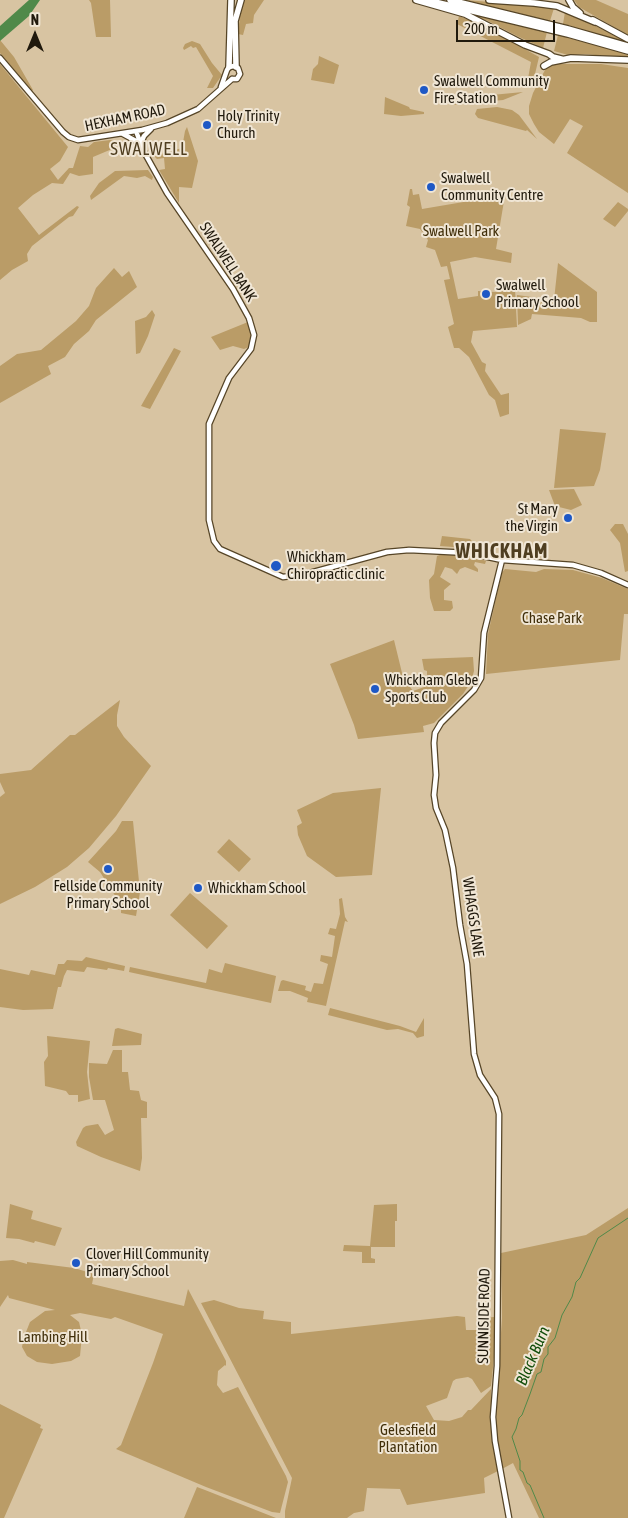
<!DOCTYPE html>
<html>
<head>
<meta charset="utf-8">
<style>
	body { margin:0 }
	#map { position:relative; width:628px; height:1518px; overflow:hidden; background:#d8c4a2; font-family:"Asap Condensed",sans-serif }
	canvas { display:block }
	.north { position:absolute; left:10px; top:10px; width:50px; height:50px; -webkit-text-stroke:4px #f0e6d5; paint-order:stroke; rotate:0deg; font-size:14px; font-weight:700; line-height:20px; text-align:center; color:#20190c }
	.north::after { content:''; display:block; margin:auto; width:18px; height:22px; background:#20190c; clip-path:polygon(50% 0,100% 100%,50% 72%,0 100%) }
	.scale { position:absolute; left:456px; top:20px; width:99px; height:22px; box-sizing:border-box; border:2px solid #20190c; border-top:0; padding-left:6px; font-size:15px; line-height:18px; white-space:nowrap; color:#20190c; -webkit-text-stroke:4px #f0e6d5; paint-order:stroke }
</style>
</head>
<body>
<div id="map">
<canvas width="628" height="1518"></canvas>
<div class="north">N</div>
<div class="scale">200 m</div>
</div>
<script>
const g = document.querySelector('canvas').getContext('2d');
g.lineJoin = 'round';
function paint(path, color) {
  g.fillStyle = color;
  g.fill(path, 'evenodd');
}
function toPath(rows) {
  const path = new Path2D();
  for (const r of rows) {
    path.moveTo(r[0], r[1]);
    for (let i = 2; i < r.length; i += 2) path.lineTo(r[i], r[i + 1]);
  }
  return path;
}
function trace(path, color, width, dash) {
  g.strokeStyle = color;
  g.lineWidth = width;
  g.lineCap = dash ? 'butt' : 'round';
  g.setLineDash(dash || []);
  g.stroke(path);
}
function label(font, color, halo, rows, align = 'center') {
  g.font = font + ' "Asap Condensed",sans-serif';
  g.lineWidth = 4;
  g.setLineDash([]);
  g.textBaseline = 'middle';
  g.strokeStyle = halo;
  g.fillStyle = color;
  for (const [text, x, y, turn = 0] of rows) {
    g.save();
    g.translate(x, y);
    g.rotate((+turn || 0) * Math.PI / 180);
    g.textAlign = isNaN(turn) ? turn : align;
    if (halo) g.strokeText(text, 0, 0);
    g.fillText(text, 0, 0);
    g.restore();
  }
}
paint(toPath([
	[89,0,110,0,111,37,96,37,91,3],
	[244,0,264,0,254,15,253,23,246,24,243,35,238,34,240,14],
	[465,0,542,6,554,8,550,21],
	[574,0,596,0,628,14,628,35,579,7],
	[461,10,547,32,543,48,517,36,488,21],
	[565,12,571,13,628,43,563,24],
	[459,16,484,26,539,57,535,74,527,84,531,62,457,24],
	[558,35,628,54,628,58,585,54,568,55,554,51],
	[0,40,14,57,33,90,32,91,0,53],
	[192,41,200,44,212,63,222,75,213,88,207,88,213,76,196,47,193,48,191,46,184,50,183,48,185,44],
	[319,56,339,65,334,84,311,80,313,69,318,64],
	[0,64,68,147,60,161,50,169,58,180,69,168,73,168,80,146,88,147,94,142,110,140,124,142,112,149,93,157,93,174,79,176,70,173,63,184,52,183,33,195,18,208,39,235,77,206,79,207,73,216,69,217,32,246,27,254,28,261,12,270,0,280],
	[552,64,601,64,628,68,628,193,567,153,583,126,570,119,554,144,539,132,534,124,529,114,529,106,533,93,545,70],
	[523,92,503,100,453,105,460,100,471,97],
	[385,97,409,107,410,109,424,112,424,114,401,116,384,114],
	[497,107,512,110,519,115,537,139,527,130,526,131,478,118,475,114,477,109],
	[187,127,198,161,192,188,179,187,179,203,159,170,165,169,164,158,157,159,154,156,182,148,185,131],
	[148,170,153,177,152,180,145,176,137,178,124,176,91,200,90,196,99,183,115,171],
	[410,189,412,189,413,195,419,194,422,209,505,195,496,249,512,253,511,263,475,257,450,262,458,299,478,296,478,291,495,292,515,289,517,327,473,331,471,342,482,362,486,364,485,371,501,395,509,393,509,414,500,417,495,400,489,395,469,357,459,348,454,348,448,327,454,324,444,280,450,279,447,266,441,267,435,250,426,247,428,240,420,229,406,226,410,207,407,205],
	[618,202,628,209,628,211,615,227,603,219],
	[558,263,597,292,597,322,590,322,581,318,532,314,531,319,518,325,517,295,554,300],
	[114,268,122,277,129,271,137,287,96,320,89,331,74,344,65,357,48,366,51,374,0,403,0,366,17,354,41,350,76,321,89,306,96,288],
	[152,310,155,315,148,336,140,353,136,354,135,321,146,317],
	[248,322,252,336,249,347,244,349,233,346,220,350,211,337],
	[174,348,181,351,150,409,141,406],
	[560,429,606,433,600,470,594,486,554,488],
	[574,489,582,505,571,510,555,506,549,490],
	[615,524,623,524,628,534,628,571,625,572,620,543,610,530],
	[442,536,470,539,479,549,440,546],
	[442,554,471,555,486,561,485,564,475,562,474,565,478,569,478,572,465,567,460,569,457,574,452,569,445,567,440,577,451,584,444,590,444,600,452,601,453,608,450,611,434,611,430,598,429,580,434,574,437,556],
	[505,569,536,572,544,569,573,570,602,578,628,589,628,614,624,614,620,660,486,674,488,634,502,572],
	[394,640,403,677,413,691,427,686,427,671,424,670,422,659,473,657,474,671,471,682,463,694,434,723,423,726,424,732,358,739,354,725,330,664],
	[120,700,117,715,117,726,124,737,151,766,116,816,89,848,67,867,35,887,0,904,0,797,5,793,0,782,0,774,31,770,70,735,75,735],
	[381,788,372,875,336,877,307,856,298,835,297,826,302,823,297,810,333,793],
	[122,821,133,821,140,892,136,916,121,913,121,905,100,872,88,862,116,831],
	[229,839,251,859,239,872,217,852],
	[190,893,228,926,207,949,170,915],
	[342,898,345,917,348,922,345,921,326,1006,307,1002,308,998,290,991,278,991,281,981,283,980,306,986,305,990,311,992,314,983,323,984,328,964,320,961,321,955,332,957,335,936,328,934,330,928,336,929,340,914,339,899],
	[86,957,125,966,124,971,108,968,107,970,87,967,84,972,67,970,64,976,61,987,58,987,53,1009,23,1010,0,1007,0,969,29,975,31,970,55,975,58,964,64,964,67,960,82,961],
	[225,963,276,976,271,1003,129,972,130,967,206,983,209,969,222,973],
	[330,1008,400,1026,416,1032,424,1018,424,1036,417,1038,413,1033,398,1029,387,1030,328,1015],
	[118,1028,142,1034,141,1045,112,1046,115,1029],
	[47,1036,90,1041,87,1072,90,1099,78,1102,78,1095,69,1095,66,1091,45,1086,44,1062,48,1056],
	[113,1050,122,1050,122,1072,128,1072,130,1090,139,1091,141,1100,147,1102,147,1118,141,1118,142,1158,140,1171,101,1157,77,1146,76,1142,83,1128,86,1126,98,1124,105,1135,114,1130,105,1100,93,1100,89,1077,89,1063,107,1064],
	[10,1204,33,1211,31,1219,62,1228,55,1246,35,1241,34,1243,19,1239,6,1238],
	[397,1204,397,1221,395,1221,395,1247,371,1247,371,1258,375,1259,375,1263,362,1263,362,1252,343,1251,344,1245,370,1246,374,1205],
	[628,1208,628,1518,539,1518,513,1463,502,1469,497,1440,496,1408,502,1318,501,1253,586,1235],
	[13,1260,27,1264,27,1262,74,1268,94,1274,92,1284,184,1306,188,1289,226,1361,226,1366,225,1365,218,1371,217,1385,223,1393,238,1387,286,1476,288,1482,280,1513,272,1512,206,1487,116,1449,121,1445,153,1363,163,1334,115,1317,111,1319,80,1313,70,1315,79,1322,82,1335,80,1356,71,1361,52,1364,37,1362,27,1356,22,1347,24,1337,30,1322,45,1311,55,1310,9,1298,8,1295,0,1307,0,1261],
	[214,1300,239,1308,264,1311,263,1319,291,1322,291,1334,457,1316,465,1317,466,1330,481,1330,481,1318,494,1317,495,1348,491,1386,481,1393,472,1379,468,1377,456,1379,453,1381,447,1398,426,1406,434,1420,449,1421,462,1417,468,1410,471,1410,491,1389,491,1429,498,1471,484,1478,485,1493,407,1505,400,1489,367,1488,364,1511,354,1513,347,1518,285,1518,285,1511,292,1478,201,1303],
	[0,1404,41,1425,40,1428,43,1429,4,1518,0,1518],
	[197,1487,205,1490,276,1518,184,1518]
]), '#ba9c67');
paint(toPath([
	[29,0,40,0,29,16,0,41,0,26]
]), '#508949');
trace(toPath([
	[544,1518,530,1485,527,1483,523,1472,520,1470,520,1461,512,1437,516,1429,519,1418,522,1415,530,1394,537,1374,541,1372,544,1359,548,1354,548,1347,555,1338,562,1315,572,1297,576,1282,580,1278,598,1238,628,1218]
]), '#508949', 1);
const secondary = toPath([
	[0,58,63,132,69,137,78,140,142,130,167,123,198,109,232,79],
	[221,87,227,70,229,67,234,66,238,68,240,74,237,79,232,79],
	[136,131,143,150,167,193,233,289,249,318,254,335,251,349,229,378,209,424,209,520,214,541,220,549,283,577,306,574,387,552,409,550,469,553,502,560,573,565,601,573,628,585],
	[123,134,136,141,141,147],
	[141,143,144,136,151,129],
	[502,560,484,633,481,678,474,690,441,723,435,733,434,743,436,775,434,795,436,808,445,830,453,868,460,925,467,964,474,1054,480,1075,495,1098,499,1114,497,1366,493,1417,495,1441,509,1518]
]);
const highway = toPath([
	[416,0,465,14,525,45,549,54,553,57,561,59],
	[427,0,568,34,628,51],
	[450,0,568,29,628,46],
	[489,0,534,3,557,6,595,22],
	[569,0,573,7,580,13],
	[593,20,628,39],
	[544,66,551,62,571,58,628,60],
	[229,67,231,0],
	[236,67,235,21,241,0]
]);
trace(secondary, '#564527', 7);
trace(highway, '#564527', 8);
trace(secondary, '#fff', 4.5);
trace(highway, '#fff', 5.5);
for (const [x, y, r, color] of [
	[424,90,5,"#1e58c5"],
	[207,125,5,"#1e58c5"],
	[431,187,5,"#1e58c5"],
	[486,294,5,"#1e58c5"],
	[568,518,5,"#1e58c5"],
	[276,566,6,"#1e58c5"],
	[375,689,5,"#1e58c5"],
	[108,869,5,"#1e58c5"],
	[198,888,5,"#1e58c5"],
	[76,1263,5,"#1e58c5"]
]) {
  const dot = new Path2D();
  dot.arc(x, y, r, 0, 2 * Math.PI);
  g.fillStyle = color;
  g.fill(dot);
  trace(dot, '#f0e6d5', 2);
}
label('15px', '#20190c', '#f0e6d5', [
	["Swalwell Community",434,81],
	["Fire Station",434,98],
	["Holy Trinity",217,116],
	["Church",217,133],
	["Swalwell",441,178],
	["Community Centre",441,195],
	["Swalwell",496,285],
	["Primary School",496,302],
	["St Mary",558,509,"right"],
	["the Virgin",558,526,"right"],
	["Whickham",287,557],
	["Chiropractic clinic",287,574],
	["Whickham Glebe",385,680],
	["Sports Club",385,697],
	["Fellside Community",108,886,"center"],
	["Primary School",108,903,"center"],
	["Whickham School",208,888],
	["Clover Hill Community",86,1254],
	["Primary School",86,1271]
], 'left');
label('15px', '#20190c', '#f0e6d5', [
	["HEXHAM ROAD",125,118,-12],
	["SWALWELL BANK",228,262,57],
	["WHAGGS LANE",473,917,82],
	["SUNNISIDE ROAD",484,1316,-89]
]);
label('15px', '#412f0a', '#f0e6d5', [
	["Swalwell Park",461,231],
	["Chase Park",552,618],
	["Lambing Hill",53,1337],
	["Gelesfield",408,1430],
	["Plantation",408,1447]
]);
label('italic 16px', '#134e0b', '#f0e6d5', [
	["Black Burn",533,1356,-67]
]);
g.letterSpacing = '1px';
label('18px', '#4f3e20', '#f0e6d5', [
	["SWALWELL",149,149]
]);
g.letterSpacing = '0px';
g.letterSpacing = '1px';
label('bold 20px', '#4f3e20', '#f0e6d5', [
	["WHICKHAM",502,552]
]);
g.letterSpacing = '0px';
</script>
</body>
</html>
